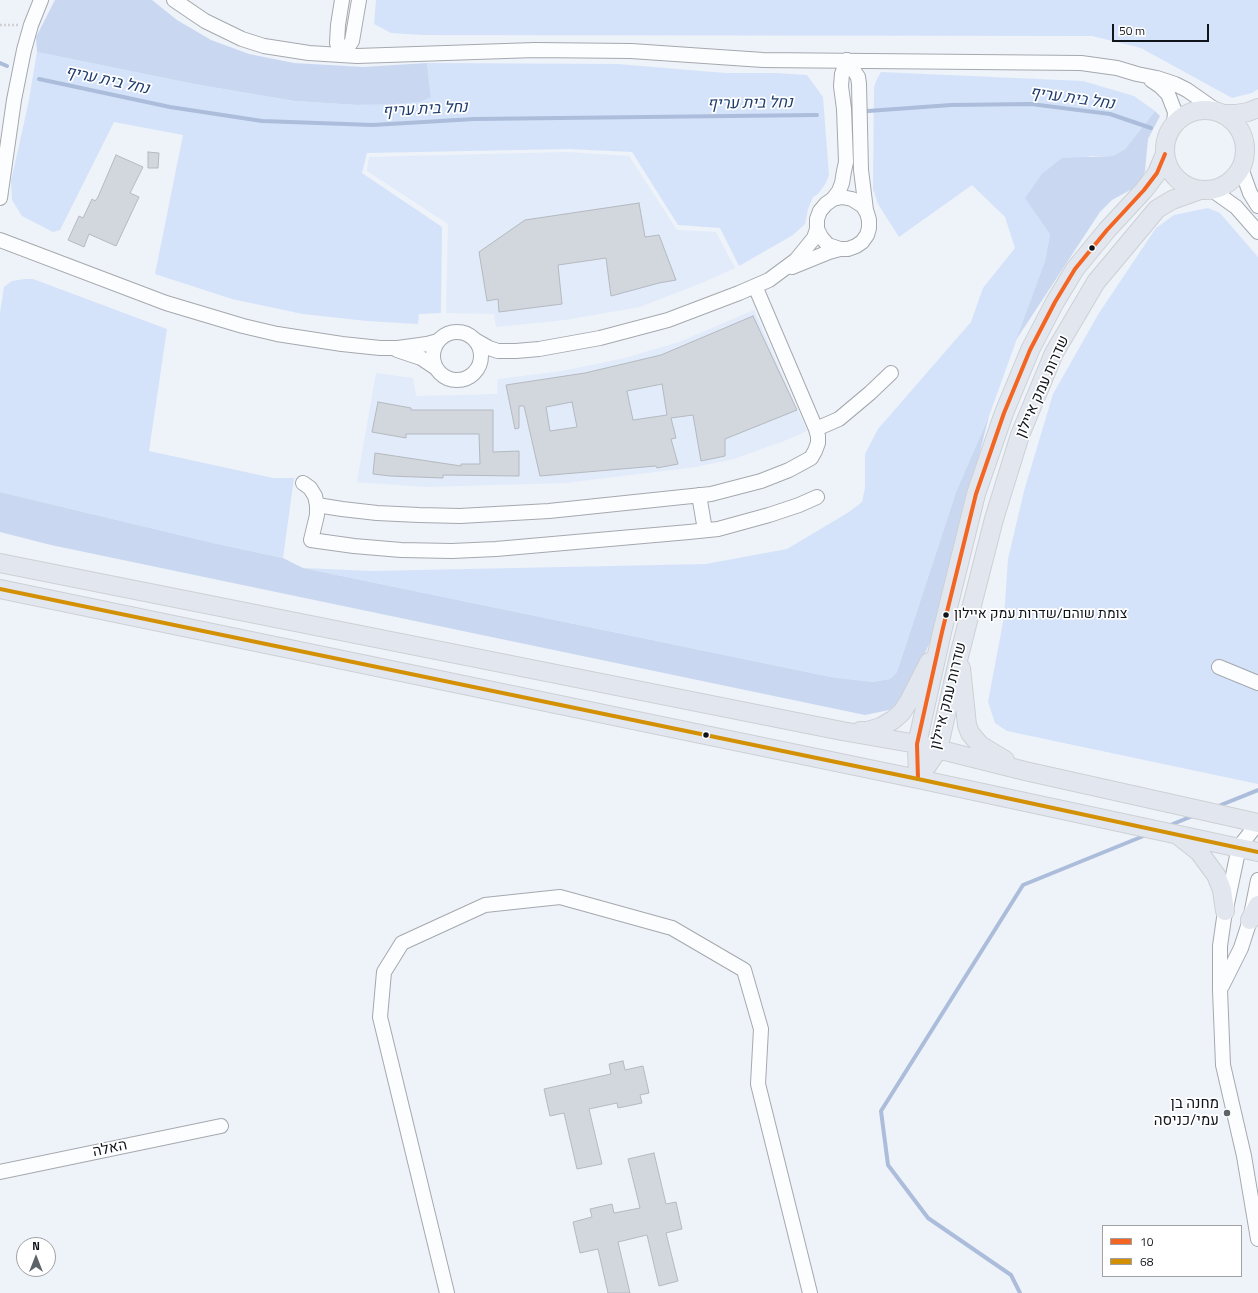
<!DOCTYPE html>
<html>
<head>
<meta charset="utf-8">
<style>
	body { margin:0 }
	#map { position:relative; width:1258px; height:1293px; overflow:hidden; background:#eef2f9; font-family:"Titillium Web",sans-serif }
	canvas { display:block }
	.legend { position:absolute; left:1102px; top:1225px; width:140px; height:52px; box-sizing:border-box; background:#fff; border:1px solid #9fa1a4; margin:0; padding:5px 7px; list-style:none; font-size:12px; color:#10141b }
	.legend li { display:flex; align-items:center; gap:8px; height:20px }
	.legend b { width:20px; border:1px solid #9fa1a4 }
	.north { position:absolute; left:16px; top:1237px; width:40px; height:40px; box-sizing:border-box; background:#fff; border:1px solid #9fa1a4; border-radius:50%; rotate:0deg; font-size:11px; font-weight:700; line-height:16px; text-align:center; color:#10141b }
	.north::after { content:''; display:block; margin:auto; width:14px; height:18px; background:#5e6269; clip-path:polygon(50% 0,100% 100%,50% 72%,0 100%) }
	.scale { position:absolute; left:1112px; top:24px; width:97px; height:18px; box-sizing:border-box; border:2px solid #10141b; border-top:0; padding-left:5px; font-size:12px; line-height:14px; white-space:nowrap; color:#10141b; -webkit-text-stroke:3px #fff; paint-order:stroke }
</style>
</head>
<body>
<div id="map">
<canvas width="1258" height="1293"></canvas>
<ul class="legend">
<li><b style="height:5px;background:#f26522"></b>10</li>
<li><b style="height:5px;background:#d49004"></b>68</li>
</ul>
<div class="north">N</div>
<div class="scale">50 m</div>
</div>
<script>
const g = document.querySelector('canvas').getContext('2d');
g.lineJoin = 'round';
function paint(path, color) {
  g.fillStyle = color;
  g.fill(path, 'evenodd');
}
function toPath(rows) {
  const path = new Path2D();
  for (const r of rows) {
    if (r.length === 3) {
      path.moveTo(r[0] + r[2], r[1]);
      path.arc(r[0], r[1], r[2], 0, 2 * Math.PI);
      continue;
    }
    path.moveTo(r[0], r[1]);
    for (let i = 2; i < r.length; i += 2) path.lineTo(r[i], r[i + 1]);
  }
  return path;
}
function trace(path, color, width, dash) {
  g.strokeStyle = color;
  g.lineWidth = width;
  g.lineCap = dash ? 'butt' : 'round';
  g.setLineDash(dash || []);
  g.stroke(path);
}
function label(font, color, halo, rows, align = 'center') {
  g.font = font + ' "Titillium Web",Heebo,sans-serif';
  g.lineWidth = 3.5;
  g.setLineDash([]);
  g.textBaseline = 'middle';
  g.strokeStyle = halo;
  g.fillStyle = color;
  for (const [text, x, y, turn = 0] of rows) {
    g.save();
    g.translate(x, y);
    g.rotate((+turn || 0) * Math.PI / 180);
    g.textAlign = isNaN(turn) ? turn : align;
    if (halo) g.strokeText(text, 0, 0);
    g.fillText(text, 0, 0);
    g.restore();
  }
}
paint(toPath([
	[567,152,629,156,677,230,716,232,735,268,704,282,640,307,565,320,496,327,494,314,446,313,448,224,367,171,369,157],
	[754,310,807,431,784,441,734,459,696,467,565,483,425,487,357,482,376,373,413,378,416,396,497,394,498,379,562,371,625,358,679,342]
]), '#e2ebfa');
paint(toPath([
	[376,0,1258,0,1258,89,1252,93,1232,98,1141,48,1092,36,422,35,391,33,374,24],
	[37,52,194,84,294,101,357,105,415,102,431,97,427,63,618,64,725,73,775,73,807,75,823,97,829,175,826,183,818,194,813,197,808,209,805,224,793,235,739,266,720,228,678,225,632,152,569,149,367,153,362,173,442,227,441,313,419,314,418,324,367,321,303,314,232,299,155,274,183,135,114,122,60,230,53,232,22,216,12,200,11,181,28,105],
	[881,72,1083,81,1134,96,1155,111,1125,149,1113,156,1089,156,1050,234,1045,261,989,416,956,492,897,672,890,679,873,682,831,677,303,568,372,571,706,564,787,549,849,512,862,502,865,488,865,454,878,429,971,322,983,288,1015,248,1005,217,972,185,899,237,878,204,873,189,874,87,877,79],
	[1208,208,1220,213,1258,257,1258,784,1007,731,995,723,988,702,1004,617,1008,559,1024,491,1053,394,1099,313,1156,228,1174,215],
	[25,279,33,279,167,329,149,451,273,478,294,478,283,558,213,543,0,492,0,313,4,287,12,281]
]), '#d4e3fa');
paint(toPath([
	[55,0,152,0,177,20,211,40,249,54,294,63,363,67,427,63,431,97,420,102,393,104,357,105,294,101,194,84,37,52,36,37],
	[1155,111,1160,116,1148,139,1145,171,1140,181,1132,189,1112,200,1100,212,1016,340,1045,261,1050,234,1025,198,1042,174,1062,158,1113,156,1125,149],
	[989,416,935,630,911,686,901,700,889,710,865,715,51,545,0,532,0,492,213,543,283,558,303,568,831,677,873,682,890,679,897,672,956,492]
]), '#c9d8f0');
trace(toPath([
	[0,63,7,66],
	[39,79,170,107,262,121,373,125,474,119,817,115],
	[868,111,951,105,1031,104,1110,114,1151,128],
	[1216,807,1258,790],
	[1168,826,1195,815],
	[1020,1293,1011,1275,928,1218,888,1165,881,1111,1023,885,1146,835]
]), '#abbdda', 4);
const building = toPath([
	[148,152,159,153,158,168,148,168,148,152],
	[116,155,143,167,130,193,139,197,116,246,89,234,84,247,68,240,79,216,83,218,92,199,95,201,98,197,116,155],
	[639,203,645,237,659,235,676,280,659,283,611,296,606,258,558,265,562,304,499,312,498,299,487,301,479,252,525,220,639,203],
	[753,316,797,410,725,439,725,456,701,461,693,415,671,418,676,438,671,439,678,464,657,468,656,466,540,476,524,406,519,406,519,428,515,429,506,385,585,373,661,355,753,316],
	[662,384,667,415,633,420,627,391,662,384],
	[572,402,577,427,550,431,546,407,572,402],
	[378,402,411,408,411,410,493,410,493,452,519,451,519,476,443,475,443,478,390,476,373,474,375,453,461,466,461,464,480,464,479,434,406,434,406,438,372,432,378,402],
	[623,1061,625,1070,643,1066,649,1093,640,1095,642,1103,618,1108,617,1103,589,1109,602,1164,577,1169,564,1113,550,1116,544,1089,611,1074,609,1064,623,1061],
	[654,1153,666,1204,676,1202,682,1229,666,1233,678,1281,659,1286,647,1235,618,1242,630,1293,608,1293,598,1249,580,1253,573,1222,592,1217,590,1209,612,1204,614,1213,640,1208,628,1159,654,1153]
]);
paint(building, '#d2d6dd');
trace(building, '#b5b9c0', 1);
const minor = toPath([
	[174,0,205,21,242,39,264,46,309,53,357,56,535,50,631,51,763,60,1081,63,1117,68,1137,74,1157,78,1175,84,1187,90,1217,111],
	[342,0,338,25,337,43,343,55,352,41,359,0],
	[847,60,858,77,859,84,861,170,866,210],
	[1151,80,1160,86,1168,94,1175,112,1174,124],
	[1241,168,1250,193,1258,206],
	[1212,190,1236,207,1258,232],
	[0,198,14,100,24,50,31,25,41,0],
	[833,199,842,197,852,199,863,206,867,213,869,220,869,228,867,235,862,242,856,246,848,249,840,249,828,245,821,237,817,229,817,219,820,211,826,204,833,199,839,191,842,183,844,171,846,162,844,109,841,86,842,74,847,60],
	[0,240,166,303,243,326,277,334,342,344,380,348,398,348,427,344,438,341],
	[792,267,829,252,840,249],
	[457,356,24],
	[475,340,489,348,498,351,516,351,539,349,600,338,668,320,739,293,769,280,796,260,814,238,817,229],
	[397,350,421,358,436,368],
	[816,429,839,419,870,393,891,373],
	[303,483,310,488,315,496,317,505,317,515,311,540,354,546,401,550,452,551,496,549,689,532,718,529,769,515,799,505,817,497],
	[699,495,705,530],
	[317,505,342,509,377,513,419,515,460,516,549,511,711,494,761,481,789,470,811,458,815,451,818,443,818,436,816,429,755,286],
	[1219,667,1258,683],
	[1258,823,1239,847,1224,918,1220,946,1220,990,1223,1065,1244,1156,1258,1239],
	[1222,986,1241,948,1250,920,1258,880],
	[0,1172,221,1126],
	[447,1293,380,1017,384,972,402,943,485,905,560,897,672,928,744,970,761,1029,758,1084,810,1293]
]);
const major = toPath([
	[1205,150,40],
	[1223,114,1236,114,1248,112,1258,108],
	[0,563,842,731,917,744,1025,771,1258,823],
	[0,589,918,779,1258,852],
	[961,668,967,725,970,733,980,745,1005,760],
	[860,731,867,731,881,727,893,720,902,712,909,701,929,662],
	[918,779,917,744,942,632,976,494,1004,413,1030,350,1055,302,1075,269,1107,230,1144,190,1157,173,1165,154],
	[918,779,938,750,959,656,994,519,1020,435,1054,353,1096,282,1157,209,1172,200,1200,190],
	[1180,837,1199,852,1216,875,1222,890,1225,911],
	[1250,920,1258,905]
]);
trace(minor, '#a5a9af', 16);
trace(major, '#cdd0d4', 20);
trace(toPath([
	[0,25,18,25]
]), '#d0d1d4', 2.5, [2, 2]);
trace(minor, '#fcfdfe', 14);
trace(major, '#e2e7ef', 18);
trace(toPath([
	[918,779,917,744,942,632,976,494,1004,413,1030,350,1055,302,1075,269,1107,230,1144,190,1157,173,1165,154]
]), '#f26522', 4);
trace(toPath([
	[0,589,918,779,1258,852]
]), '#d49004', 4);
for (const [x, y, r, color] of [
	[1092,248,3.5,"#10141b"],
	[946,615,3.5,"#10141b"],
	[706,735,3.5,"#10141b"],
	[1227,1113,4,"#5e6269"]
]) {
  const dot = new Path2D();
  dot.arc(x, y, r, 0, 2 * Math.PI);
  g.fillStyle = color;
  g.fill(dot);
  trace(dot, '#fff', 1.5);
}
label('14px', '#10141b', '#fff', [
	["צומת שוהם/שדרות עמק איילון",954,615]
], 'left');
label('15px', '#10141b', '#fff', [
	["שדרות עמק איילון",1043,387,-66],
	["שדרות עמק איילון",949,696,-76],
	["האלה",110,1149,-12]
]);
label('15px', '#10141b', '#fff', [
	["מחנה בן",1219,1104],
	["עמי/כניסה",1219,1121]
], 'right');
label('italic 16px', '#1f3d6e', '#fff', [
	["נחל בית עריף",107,81,12],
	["נחל בית עריף",1072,99,8],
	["נחל בית עריף",750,104,-1],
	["נחל בית עריף",425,110,-3]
]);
</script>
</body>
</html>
